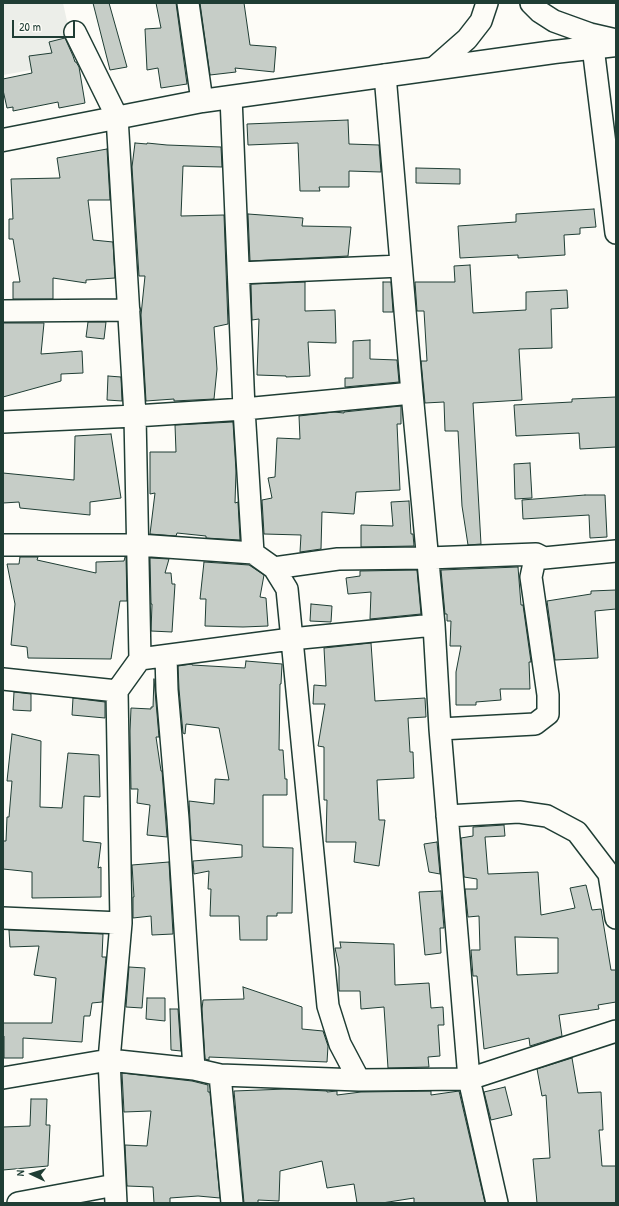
<!DOCTYPE html>
<html>
<head>
<meta charset="utf-8">
<style>
	body { margin:0 }
	#map { position:relative; width:619px; height:1206px; overflow:hidden; background:#fdfcf7; font-family:"Patrick Hand",sans-serif }
	canvas { display:block }
	.frame { position:absolute; inset:0; border:4px solid #1f3d34; pointer-events:none }
	.north { position:absolute; left:12px; top:1154px; width:40px; height:40px; -webkit-text-stroke:3px #fdfcf7; paint-order:stroke; rotate:274deg; font-size:11px; font-weight:700; line-height:16px; text-align:center; color:#1f3d34 }
	.north::after { content:''; display:block; margin:auto; width:14px; height:18px; background:#1f3d34; clip-path:polygon(50% 0,100% 100%,50% 72%,0 100%) }
	.scale { position:absolute; left:12px; top:20px; width:63px; height:18px; box-sizing:border-box; border:2px solid #1f3d34; border-top:0; padding-left:5px; font-size:12px; line-height:14px; white-space:nowrap; color:#1f3d34; -webkit-text-stroke:3px #fdfcf7; paint-order:stroke }
</style>
</head>
<body>
<div id="map">
<canvas width="619" height="1206"></canvas>
<div class="frame"></div>
<div class="north">N</div>
<div class="scale">20 m</div>
</div>
<script>
const g = document.querySelector('canvas').getContext('2d');
g.lineJoin = 'round';
function paint(path, color) {
  g.fillStyle = color;
  g.fill(path, 'evenodd');
}
function toPath(rows) {
  const path = new Path2D();
  for (const r of rows) {
    path.moveTo(r[0], r[1]);
    for (let i = 2; i < r.length; i += 2) path.lineTo(r[i], r[i + 1]);
  }
  return path;
}
function trace(path, color, width, dash) {
  g.strokeStyle = color;
  g.lineWidth = width;
  g.lineCap = dash ? 'butt' : 'round';
  g.setLineDash(dash || []);
  g.stroke(path);
}
paint(toPath([
	[3,3,63,3,76,62,3,75]
]), '#eceee9');
const building = toPath([
	[93,3,109,3,127,67,110,70,93,3],
	[156,3,176,3,187,84,161,88,158,68,147,70,145,29,161,28,156,3],
	[200,3,244,3,250,45,276,47,274,72,235,68,236,72,210,75,200,3],
	[65,38,73,56,75,62,76,62,79,67,85,103,59,108,58,102,13,111,13,107,7,108,3,90,3,79,32,73,29,56,52,53,49,42,65,38],
	[348,120,349,144,379,145,381,172,349,171,349,187,319,187,320,191,300,191,298,143,248,145,247,124,348,120],
	[135,143,147,144,147,143,167,145,221,147,222,167,183,166,181,216,224,215,228,324,214,327,217,369,214,399,174,401,174,399,146,401,141,315,145,276,139,276,132,167,135,143],
	[107,149,110,200,88,200,93,240,113,242,115,278,86,280,86,283,53,278,53,299,13,299,13,282,20,282,13,239,9,239,9,219,13,219,11,179,60,178,57,158,107,149],
	[416,168,460,169,460,184,416,183,416,168],
	[594,209,596,227,580,228,580,234,564,235,565,255,518,258,518,255,460,258,458,226,516,222,516,214,594,209],
	[248,214,303,218,302,226,351,227,348,256,250,261,248,214],
	[470,265,473,313,526,310,526,292,567,290,568,308,551,309,552,348,519,349,522,400,473,403,481,544,468,545,462,506,458,431,445,431,444,402,425,403,421,361,427,361,424,311,417,311,415,282,455,282,454,266,470,265],
	[305,282,305,311,335,310,336,343,308,342,310,376,286,377,286,376,257,375,259,319,252,320,251,284,305,282],
	[383,282,391,282,393,312,383,312,383,282],
	[88,322,106,322,104,339,86,337,88,322],
	[3,323,44,323,41,354,82,351,83,373,61,374,61,381,3,397,3,323],
	[370,340,370,359,397,360,399,382,345,387,345,378,353,378,353,341,370,340],
	[108,376,121,377,122,401,107,400,108,376],
	[616,397,616,447,580,449,579,433,516,436,514,405,572,402,572,399,616,397],
	[401,406,401,424,397,424,400,490,356,492,354,514,322,512,321,549,300,552,301,535,264,534,262,500,272,498,268,478,275,477,277,438,300,439,299,416,334,412,344,413,344,412,401,406],
	[233,422,236,471,235,503,238,502,240,540,206,538,206,536,177,533,176,536,150,534,155,493,150,494,150,452,176,452,175,425,233,422],
	[111,434,121,498,90,502,90,515,20,508,19,502,3,503,3,473,74,480,75,436,111,434],
	[530,463,532,498,515,499,514,464,530,463],
	[585,495,605,495,607,537,590,538,589,515,523,519,522,500,585,495],
	[409,501,411,534,413,534,414,546,361,547,361,525,393,526,391,502,409,501],
	[20,557,38,557,37,560,96,573,96,562,124,561,125,557,126,557,127,601,120,601,111,659,28,658,27,647,11,645,15,604,7,564,19,564,20,557],
	[150,558,169,559,165,573,171,573,172,584,175,584,172,632,151,631,152,604,151,604,150,558],
	[204,562,249,565,264,575,260,597,266,598,268,626,243,627,205,626,206,599,200,599,204,562],
	[518,567,521,605,523,605,531,662,529,662,530,689,500,689,501,700,476,702,476,705,456,705,456,672,461,646,450,646,451,621,447,621,447,614,445,614,441,570,518,567],
	[417,570,421,614,370,619,371,592,348,594,346,578,360,576,360,571,417,570],
	[616,590,616,609,595,611,598,658,555,660,547,601,591,594,591,591,616,590],
	[311,604,332,606,331,622,310,621,311,604],
	[371,643,375,701,425,698,426,717,408,718,410,752,413,752,414,778,377,780,379,820,385,820,379,866,354,862,356,842,326,842,327,800,324,800,324,747,318,746,325,704,313,704,314,685,326,686,324,648,371,643],
	[246,661,282,664,281,684,280,684,279,750,283,750,285,779,287,779,287,795,263,795,263,847,293,848,292,913,277,913,277,916,267,916,267,940,240,940,239,916,210,916,211,889,208,889,209,871,194,874,193,861,242,857,242,845,191,840,189,801,214,804,215,779,229,780,219,728,186,724,185,734,183,733,179,689,178,666,192,664,192,665,245,668,246,661],
	[154,679,159,737,156,737,161,771,162,771,167,837,147,835,150,805,137,803,138,789,131,789,130,731,131,708,151,709,151,707,153,707,154,679],
	[14,692,31,694,31,711,13,710,14,692],
	[73,698,105,702,105,718,72,715,73,698],
	[12,734,41,741,40,807,62,808,68,753,99,755,100,797,84,796,83,841,101,843,98,868,101,867,101,897,32,898,32,872,3,869,3,841,6,841,7,817,9,817,12,781,7,781,12,734],
	[504,825,505,836,485,837,488,874,538,872,541,915,575,908,570,888,586,885,592,910,601,909,611,970,616,970,616,1002,598,1005,599,1009,559,1015,562,1036,530,1046,529,1038,484,1049,477,976,473,976,471,950,480,950,479,916,468,917,465,889,477,889,477,879,464,877,461,838,473,836,473,827,504,825],
	[515,937,558,938,558,973,517,975,515,937],
	[437,842,440,874,429,872,424,844,437,842],
	[169,862,173,934,152,935,151,916,133,918,133,897,134,897,132,865,169,862],
	[441,891,444,928,440,928,441,953,425,955,419,892,441,891],
	[9,930,103,934,102,957,106,957,102,1002,92,1003,90,1016,84,1016,82,1042,23,1038,23,1058,4,1058,4,1036,3,1036,3,1023,52,1023,56,978,34,975,39,946,10,947,9,930],
	[340,942,394,944,395,985,429,983,431,1008,443,1007,444,1025,438,1025,440,1056,428,1057,429,1067,388,1068,384,1007,361,1009,360,991,339,991,339,967,335,948,341,948,340,942],
	[129,967,145,968,142,1008,126,1007,129,967],
	[243,987,302,1007,302,1029,323,1031,328,1046,327,1062,209,1057,209,1060,205,1059,202,1009,203,1000,244,999,243,987],
	[147,998,165,998,165,1021,146,1019,147,998],
	[170,1009,178,1009,181,1051,171,1050,170,1009],
	[572,1058,578,1093,601,1092,603,1130,599,1130,602,1166,616,1166,616,1203,537,1203,533,1159,550,1158,546,1095,542,1096,537,1069,572,1058],
	[122,1073,192,1081,208,1085,208,1092,210,1092,220,1198,198,1196,170,1198,170,1203,154,1203,153,1187,127,1186,125,1145,147,1146,151,1111,124,1112,122,1073],
	[505,1087,512,1115,491,1120,484,1092,505,1087],
	[286,1089,327,1091,327,1092,337,1091,337,1095,361,1092,431,1091,431,1095,459,1091,485,1203,414,1203,414,1198,382,1203,357,1203,354,1184,327,1188,322,1161,280,1171,279,1201,258,1200,258,1203,244,1203,234,1091,286,1089],
	[31,1099,47,1099,46,1125,50,1125,48,1166,3,1170,3,1127,30,1126,31,1099]
]);
paint(building, '#c6cdc7');
trace(building, '#1f3d34', 1);
const minor = toPath([
	[188,3,202,101],
	[531,3,540,12,554,21,590,34,616,40],
	[75,32,117,117,135,416,140,659],
	[593,47,616,233],
	[434,68,467,39,481,21,487,3],
	[385,75,412,393,434,625,440,729,469,1079,497,1203],
	[231,97,244,409,253,553],
	[239,273,401,266],
	[3,311,129,310],
	[3,422,135,416,244,409,412,393],
	[3,545,138,545,253,553,274,568,287,589,328,1006,340,1044,359,1080],
	[274,568,338,559,428,558,536,554,544,558,616,551],
	[166,656,167,690,178,819,194,1069],
	[3,679,117,691],
	[440,729,535,724,548,714,548,695,531,577,536,554],
	[447,816,519,812,547,816,577,832,609,874,616,918],
	[3,918,121,923],
	[220,1075,232,1203],
	[3,1078,109,1060,194,1069,220,1075,359,1080,469,1079,616,1031],
	[18,1203,115,1185],
	[116,1203,109,1060,121,923,117,691,140,659,291,639,434,625]
]);
const major = toPath([
	[3,140,202,101,554,52,616,45]
]);
trace(minor, '#1f3d34', 24);
trace(major, '#1f3d34', 25);
trace(minor, '#fdfcf7', 21);
trace(major, '#fdfcf7', 22);
</script>
</body>
</html>
